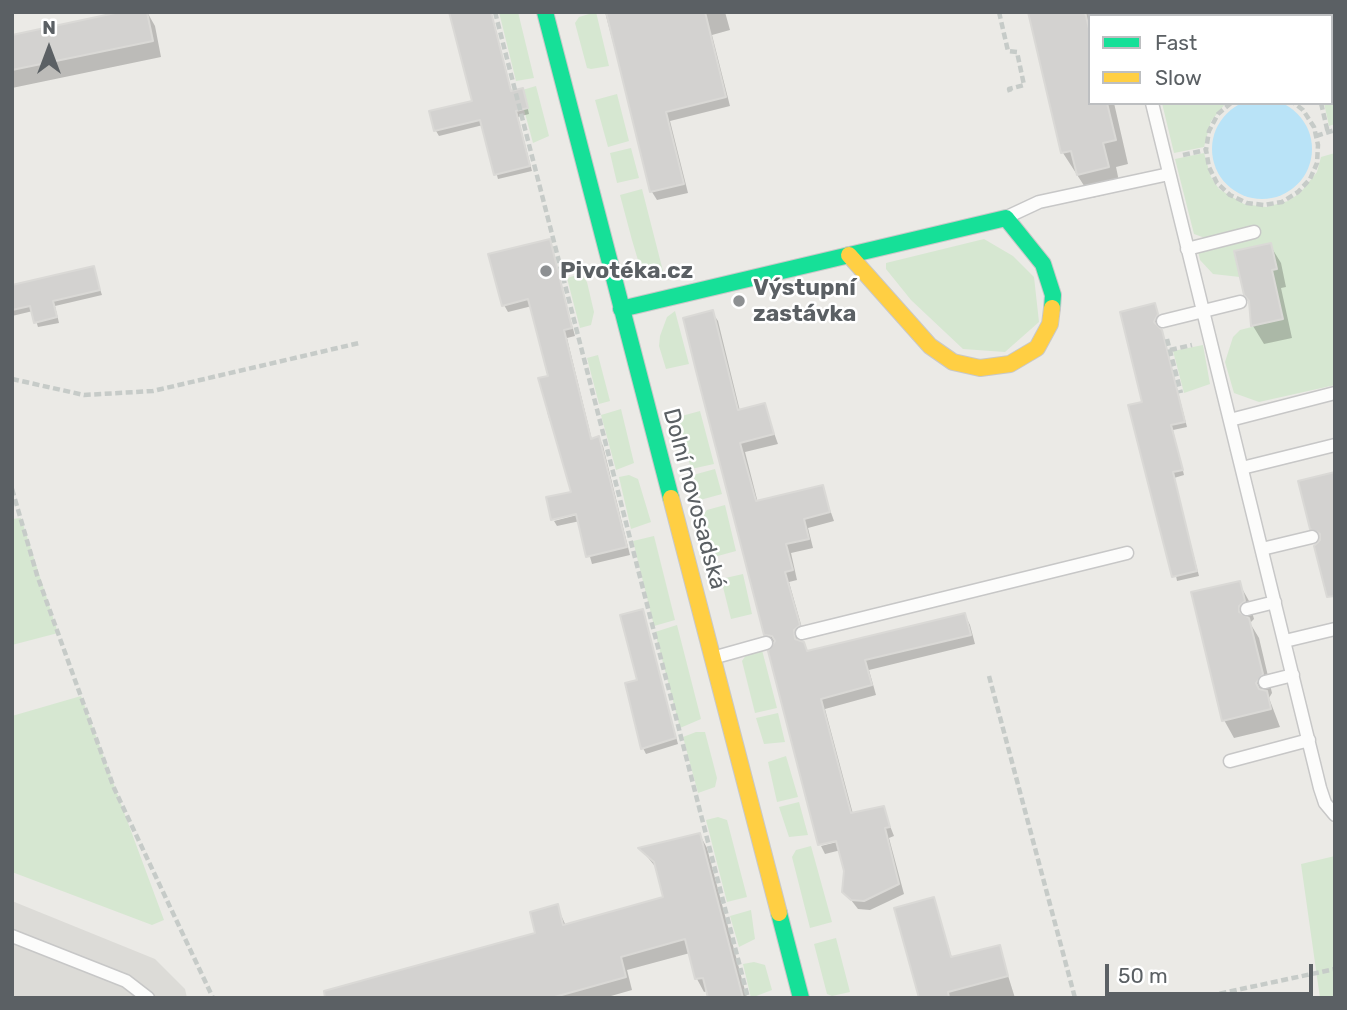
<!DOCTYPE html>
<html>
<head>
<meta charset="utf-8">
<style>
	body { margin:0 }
	#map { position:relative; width:1347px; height:1010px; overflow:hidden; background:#ebeae6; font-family:Rubik,sans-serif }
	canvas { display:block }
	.frame { position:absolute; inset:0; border:14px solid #5b6064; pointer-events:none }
	.legend { position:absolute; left:1088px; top:14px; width:245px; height:91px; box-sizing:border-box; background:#fff; border:2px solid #bdbfc1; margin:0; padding:9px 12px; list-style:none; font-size:21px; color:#5b6064 }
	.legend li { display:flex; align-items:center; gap:14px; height:35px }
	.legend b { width:35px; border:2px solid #bdbfc1 }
	.north { position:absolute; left:14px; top:14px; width:70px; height:70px; -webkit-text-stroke:5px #fff; paint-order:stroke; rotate:0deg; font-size:19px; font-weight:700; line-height:28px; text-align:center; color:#5b6064 }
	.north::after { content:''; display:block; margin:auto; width:24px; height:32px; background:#5b6064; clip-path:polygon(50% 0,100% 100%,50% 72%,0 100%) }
	.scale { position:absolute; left:1105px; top:964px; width:208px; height:32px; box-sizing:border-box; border:4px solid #5b6064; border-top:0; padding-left:9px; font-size:21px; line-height:24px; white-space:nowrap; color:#5b6064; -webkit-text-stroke:5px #fff; paint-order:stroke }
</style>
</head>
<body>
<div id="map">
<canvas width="1347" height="1010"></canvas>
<div class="frame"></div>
<ul class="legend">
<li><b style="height:9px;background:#16e098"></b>Fast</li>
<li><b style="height:9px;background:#ffcf43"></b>Slow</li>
</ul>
<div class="north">N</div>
<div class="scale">50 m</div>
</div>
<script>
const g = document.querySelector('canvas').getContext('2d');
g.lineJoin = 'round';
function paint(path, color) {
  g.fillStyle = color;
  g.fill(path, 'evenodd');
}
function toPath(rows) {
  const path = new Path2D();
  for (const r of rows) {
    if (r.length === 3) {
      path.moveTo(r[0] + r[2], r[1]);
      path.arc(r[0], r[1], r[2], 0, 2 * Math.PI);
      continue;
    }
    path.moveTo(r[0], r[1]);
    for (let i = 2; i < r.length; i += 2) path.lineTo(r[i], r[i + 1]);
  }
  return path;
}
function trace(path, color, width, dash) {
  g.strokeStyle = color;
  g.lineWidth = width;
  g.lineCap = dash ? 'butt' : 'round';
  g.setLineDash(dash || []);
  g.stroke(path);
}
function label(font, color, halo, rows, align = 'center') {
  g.font = font + ' Rubik,sans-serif';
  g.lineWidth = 5;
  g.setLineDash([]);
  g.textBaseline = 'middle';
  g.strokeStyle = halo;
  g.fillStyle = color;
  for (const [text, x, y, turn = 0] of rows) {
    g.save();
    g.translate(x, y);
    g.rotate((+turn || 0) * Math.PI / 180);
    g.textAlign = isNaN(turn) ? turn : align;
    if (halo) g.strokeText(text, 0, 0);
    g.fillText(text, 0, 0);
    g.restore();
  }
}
paint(toPath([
	[12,901,155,959,185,989,187,998,12,998]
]), '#dcdbd7');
paint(toPath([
	[499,12,518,12,534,78,516,81],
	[596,12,609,66,591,69,587,68,575,23,579,17],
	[1298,12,1335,12,1335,124,1329,126,1324,103,1331,103,1331,16,1299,16],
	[536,86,549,136,533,143,519,91],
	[617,94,629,141,608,147,595,100],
	[1162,103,1226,103,1211,121,1204,147,1174,153],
	[631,148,639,178,617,183,610,153],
	[1204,153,1211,177,1219,189,1244,204,1266,207,1288,201,1300,193,1317,172,1321,157,1335,153,1335,385,1259,402,1234,393,1225,362,1233,337,1240,330,1283,319,1272,270,1277,268,1271,243,1235,251,1240,277,1213,274,1200,260,1198,251,1258,237,1255,225,1205,238,1194,234,1175,159],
	[642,189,665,279,652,276,640,267,632,240,620,195],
	[984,239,1013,256,1034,277,1039,322,1005,352,963,349,911,300,886,269,886,263],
	[581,274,587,282,594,312,591,325,580,328,567,278],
	[675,311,689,364,666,369,659,346,660,336,667,317],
	[1203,345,1210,384,1184,393,1173,351],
	[598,355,610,401,599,404,587,358],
	[621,409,634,463,616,470,601,415],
	[700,411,714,464,691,469,678,417],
	[715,469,722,494,700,500,693,475],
	[629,475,638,479,651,522,631,529,619,477],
	[725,505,736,551,714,557,703,515,707,510],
	[21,518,58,633,12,645,12,519],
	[654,536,675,620,654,626,633,541],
	[743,574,752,614,731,619,721,579],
	[677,625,701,719,680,728,655,632],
	[762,650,777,708,755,713,742,661,746,655],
	[81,696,164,920,152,925,12,872,12,716],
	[778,713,785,742,764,744,756,718],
	[696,732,705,732,717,778,715,787,698,793,683,737],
	[786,756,798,797,777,802,768,762],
	[799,802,808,835,789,837,779,807],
	[718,817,727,820,747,897,727,902,706,820],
	[811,846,832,922,810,928,792,857,796,850],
	[1335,856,1335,998,1320,998,1301,864],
	[751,910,755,939,739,947,730,916],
	[836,938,850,992,832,996,827,994,814,944],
	[754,962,765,965,772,990,751,998,743,964]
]), '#d6e7d1');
paint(toPath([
	[1262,149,50]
]), '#b9e3f7');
paint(toPath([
	[129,12,147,12,155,26,161,57,12,88,12,30,14,36],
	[452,12,491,12,512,93,522,90,525,96,529,114,518,117,532,171,498,179,483,125,439,136,436,131,474,102],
	[605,12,725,12,730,30,712,35,730,106,670,121,688,193,657,200,652,192],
	[1029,12,1091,12,1090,103,1114,103,1128,164,1116,167,1121,191,1092,198,1063,153],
	[549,241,575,336,567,338,592,440,599,438,603,446,630,555,592,564,580,521,557,526,554,521,585,513,573,493,548,415,540,379,550,377,532,306,508,312,504,305],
	[1270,245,1281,263,1286,287,1281,288,1292,338,1264,344,1253,326,1250,302],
	[93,268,102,295,55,306,59,323,38,327,33,311,12,316,12,287],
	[1154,305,1160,321,1157,327,1164,337,1187,427,1173,430,1184,475,1174,478,1199,576,1177,581,1144,403],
	[712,312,718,321,740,411,764,405,778,444,745,452,758,503,822,487,834,521,808,528,813,548,791,553,797,580,789,582,804,635,797,641,803,643,808,653,965,615,970,625,975,644,869,670,876,695,825,709,853,814,883,808,894,836,889,838,904,894,870,910,858,909,844,891,846,871,841,850,825,854,821,846,845,840,775,645,766,634],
	[1239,583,1249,601,1254,619,1250,623,1259,638,1272,693,1269,698,1280,727,1234,738,1224,720],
	[642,611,678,744,646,754,643,748,639,681],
	[700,835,707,848,747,998,710,998,708,991,704,992,697,979,690,953,627,970,632,990,604,998,353,998,537,934,557,906,566,926,665,899,658,870,641,849],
	[934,899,952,958,999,947,1015,998,920,998]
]), '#0003');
const building = toPath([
	[120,12,147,12,153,41,12,70,12,35,120,12],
	[449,12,491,12,511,91,523,88,528,108,516,111,530,166,494,175,480,120,434,131,429,111,472,101,449,12],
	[606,12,705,12,726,97,666,112,684,184,650,192,606,12],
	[1028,12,1085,12,1090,33,1090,103,1107,103,1116,140,1103,143,1109,167,1077,175,1071,151,1061,153,1028,12],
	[550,239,572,328,564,330,591,439,599,436,627,547,586,557,576,514,551,520,546,497,571,492,538,378,548,376,528,299,502,306,488,254,550,239],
	[1271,243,1277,269,1272,270,1283,319,1251,326,1249,301,1244,295,1234,251,1271,243],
	[94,266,100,290,53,301,57,317,34,323,30,306,12,310,12,285,94,266],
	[1155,303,1158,314,1154,322,1162,330,1185,422,1171,425,1183,470,1173,472,1197,571,1172,577,1128,405,1142,402,1120,312,1155,303],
	[713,310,738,410,765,403,774,434,740,443,756,501,823,485,830,512,804,519,809,539,786,544,793,570,785,572,800,625,794,630,795,639,804,642,807,651,965,613,971,635,865,660,872,685,821,699,851,813,884,806,890,827,885,828,899,884,864,901,851,900,842,892,844,871,836,841,818,845,768,651,775,641,772,636,764,635,696,371,683,318,713,310],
	[1335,472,1335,596,1327,597,1314,546,1320,540,1320,534,1310,529,1298,481,1335,472],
	[1240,581,1245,601,1239,606,1239,612,1249,618,1263,674,1256,683,1259,689,1267,691,1271,709,1222,721,1191,592,1240,581],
	[643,609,676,738,641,749,625,683,637,680,620,615,643,609],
	[700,833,743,998,708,998,703,978,695,979,685,939,621,957,626,977,551,998,325,998,324,991,535,933,530,912,558,904,563,925,663,897,654,862,638,848,700,833],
	[934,897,951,957,1000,945,1008,976,948,992,949,998,919,998,894,908,934,897]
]);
paint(building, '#d3d2d0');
trace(building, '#dad9d6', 2);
const lane = toPath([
	[1131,12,1131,16],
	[1152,103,1320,788,1325,803,1335,815],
	[1009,216,1039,202,1169,174],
	[1187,249,1254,232],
	[1163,321,1240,302],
	[1230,420,1335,393],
	[1242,468,1335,445],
	[1262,549,1312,537],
	[1247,609,1275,602],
	[802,633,1127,553],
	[1285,641,1335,629],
	[716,657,766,643],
	[1265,682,1293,675],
	[1230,761,1309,740],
	[12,936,126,981,148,998]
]);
const fast = toPath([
	[545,12,671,498],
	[621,309,1006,218,1043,264,1053,295,1052,308],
	[779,913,801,998]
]);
const slow = toPath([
	[849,255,930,346,953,362,980,368,1010,364,1037,348,1050,324,1052,308],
	[671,498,779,913]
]);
trace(lane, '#c7c7c7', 15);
trace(fast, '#c8c8c8', 18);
trace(slow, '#c8c8c8', 18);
trace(toPath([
	[495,12,748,998],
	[999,12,1008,51,1017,52,1024,85,1009,89,1010,92],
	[1284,12,1284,16],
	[1296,12,1297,16],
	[1175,16,1176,12],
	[1231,103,1218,114,1209,131,1206,150,1209,167,1217,183,1230,195,1247,203,1264,205,1282,202,1298,192,1310,179,1317,163,1318,145,1314,127,1303,110,1294,103],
	[1321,103,1328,133],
	[1316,136,1335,130],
	[1183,155,1206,150],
	[1167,339,1181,393],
	[1170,350,1192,345],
	[12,379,84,395,153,391,359,343],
	[12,489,37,575,114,788,213,998],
	[989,676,1075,998],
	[1199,998,1335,969]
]), '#c6cbc8', 4.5, [7, 3.5]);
trace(lane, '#fcfcfb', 12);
trace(fast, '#16e098', 16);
trace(slow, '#ffcf43', 16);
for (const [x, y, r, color] of [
	[546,271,7,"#8d9092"],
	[739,301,7,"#8d9092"]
]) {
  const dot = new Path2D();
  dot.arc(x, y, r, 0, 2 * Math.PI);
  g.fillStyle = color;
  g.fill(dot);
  trace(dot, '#fff', 2.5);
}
label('bold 23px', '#5b6064', '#fff', [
	["Pivotéka.cz",560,271],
	["Výstupní",753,288],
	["zastávka",753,314]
], 'left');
label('23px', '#5b6064', '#fff', [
	["Dolní novosadská",694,499,75]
]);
</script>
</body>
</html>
